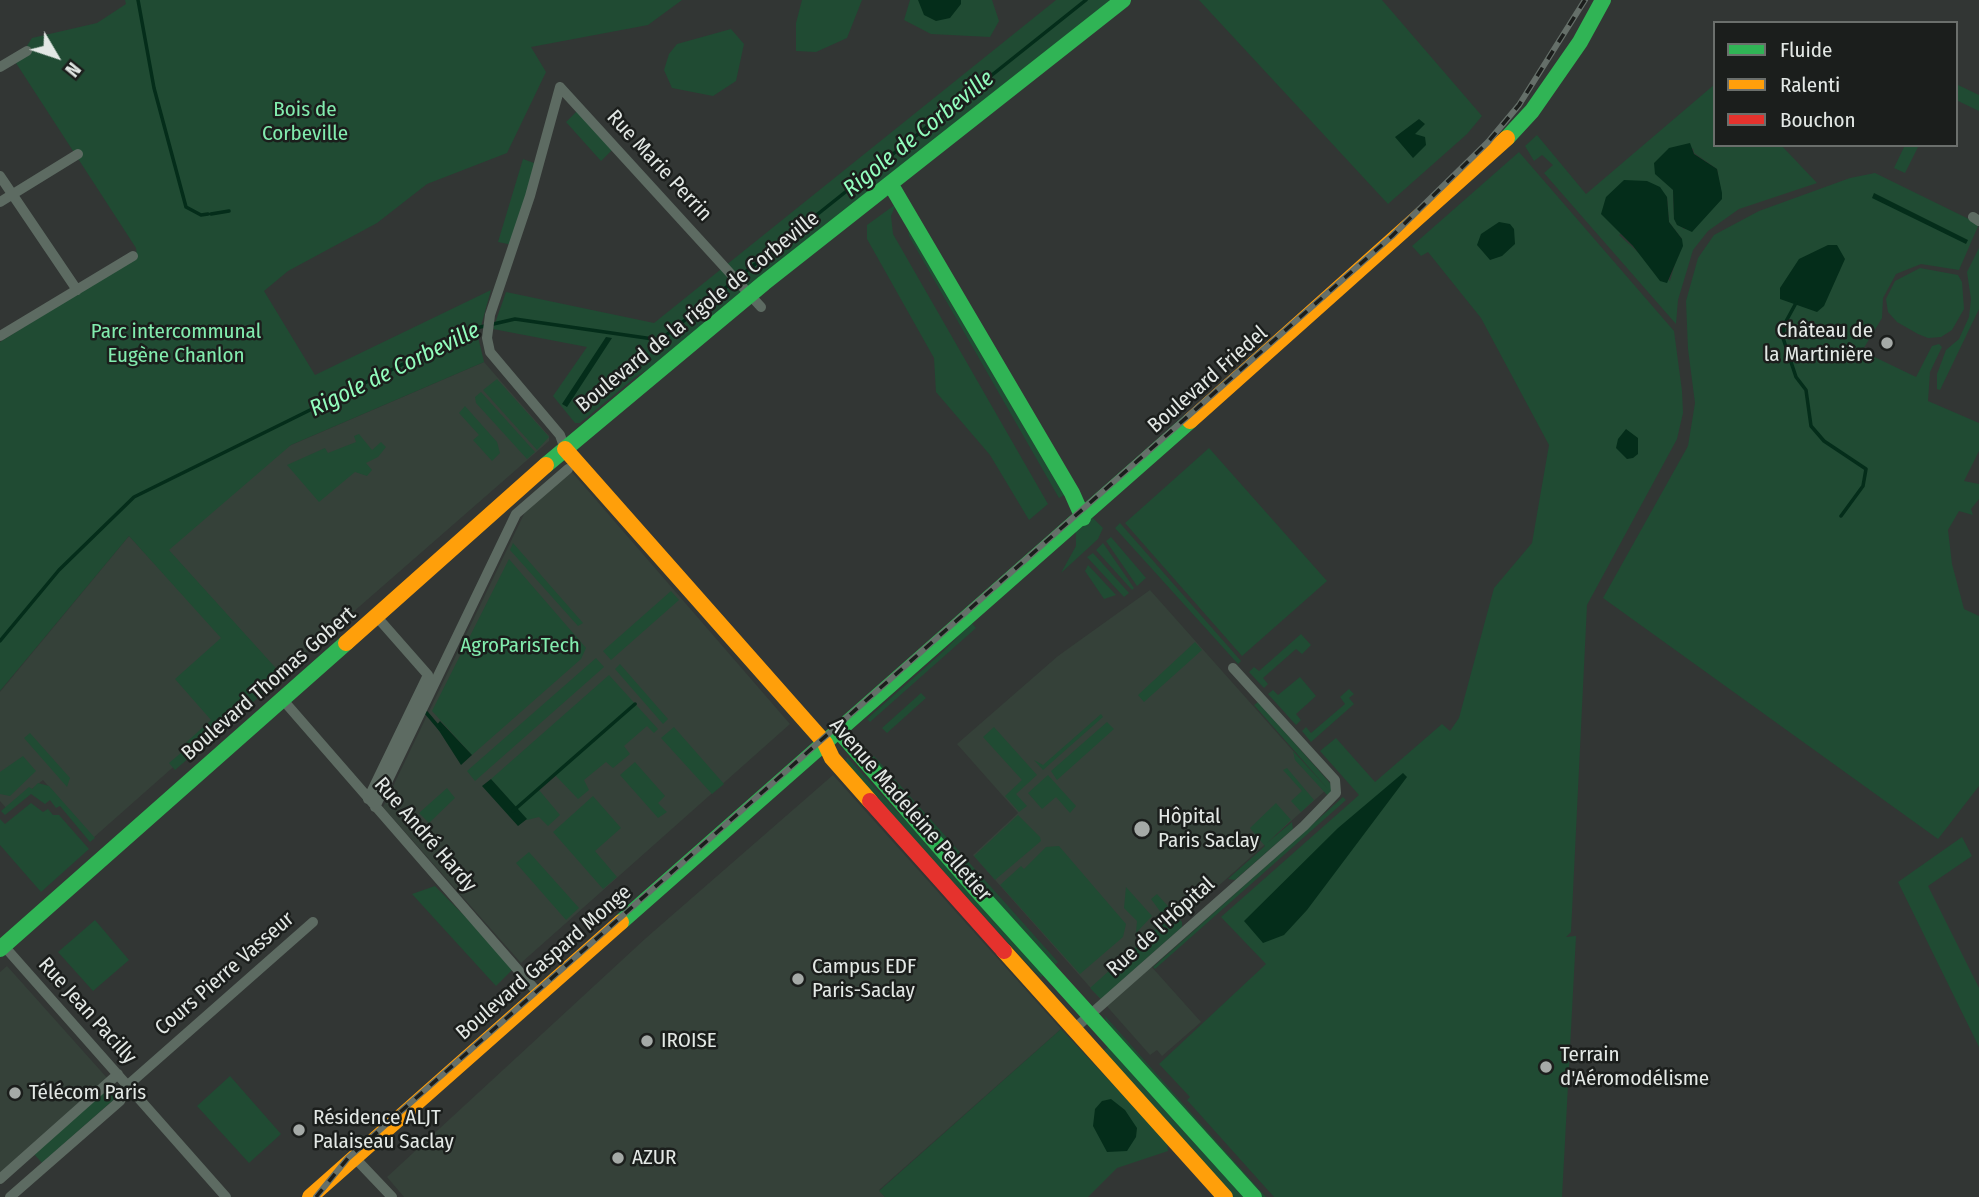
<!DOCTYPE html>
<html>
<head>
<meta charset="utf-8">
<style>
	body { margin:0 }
	#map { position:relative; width:1979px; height:1197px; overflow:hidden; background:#323634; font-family:"Fira Sans Condensed",sans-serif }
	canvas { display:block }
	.legend { position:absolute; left:1713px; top:21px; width:245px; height:126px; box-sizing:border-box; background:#1b1e1c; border:2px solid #6b6f6c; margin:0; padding:9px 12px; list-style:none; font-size:21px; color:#e3e8e5 }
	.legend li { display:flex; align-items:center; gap:14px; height:35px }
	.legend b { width:35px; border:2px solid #6b6f6c }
	.north { position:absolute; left:21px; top:21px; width:70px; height:70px; -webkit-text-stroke:5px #1b1e1c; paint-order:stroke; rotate:129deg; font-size:19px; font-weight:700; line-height:28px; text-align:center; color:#e3e8e5 }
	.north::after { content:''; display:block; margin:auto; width:24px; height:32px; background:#e3e8e5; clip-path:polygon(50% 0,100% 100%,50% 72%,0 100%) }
</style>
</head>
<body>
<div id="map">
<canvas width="1979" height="1197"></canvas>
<ul class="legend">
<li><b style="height:9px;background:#30b455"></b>Fluide</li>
<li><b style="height:9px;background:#ff9f0a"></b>Ralenti</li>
<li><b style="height:9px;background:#e5322d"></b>Bouchon</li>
</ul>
<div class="north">N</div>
</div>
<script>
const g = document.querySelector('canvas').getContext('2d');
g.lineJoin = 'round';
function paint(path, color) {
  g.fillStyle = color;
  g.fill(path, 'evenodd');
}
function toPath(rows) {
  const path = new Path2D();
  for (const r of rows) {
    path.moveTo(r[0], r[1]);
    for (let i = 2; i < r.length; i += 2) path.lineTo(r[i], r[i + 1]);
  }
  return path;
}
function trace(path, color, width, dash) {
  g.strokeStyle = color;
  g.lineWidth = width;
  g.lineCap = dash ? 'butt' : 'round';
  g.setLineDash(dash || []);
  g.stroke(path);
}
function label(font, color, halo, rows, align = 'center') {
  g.font = font + ' "Fira Sans Condensed",sans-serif';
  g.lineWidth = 5;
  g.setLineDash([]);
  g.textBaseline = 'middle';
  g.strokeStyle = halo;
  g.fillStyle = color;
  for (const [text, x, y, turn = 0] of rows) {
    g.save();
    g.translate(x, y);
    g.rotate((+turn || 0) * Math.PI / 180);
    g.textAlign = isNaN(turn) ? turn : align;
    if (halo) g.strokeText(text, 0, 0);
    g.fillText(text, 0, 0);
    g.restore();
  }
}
paint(toPath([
	[484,362,549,436,549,441,281,675,152,532,210,480],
	[571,471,790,724,521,963,383,807,525,512],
	[129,536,266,685,93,838,43,780,7,809,0,801,0,692],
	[1150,590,1327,789,1141,955,1201,1022,1162,1056,1157,1050,1150,1055,973,855,1018,813,957,744,1058,656],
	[833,775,1061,1029,879,1190,885,1197,404,1197,387,1177,646,938],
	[7,966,108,1079,0,1174,0,972]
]), '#354139');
paint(toPath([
	[125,0,682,0,648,25,531,47,546,72,507,153,427,184,377,223,288,271,264,291,315,375,491,290,478,337,484,362,291,445,169,550,283,676,175,770,169,763,182,752,180,748,211,720,175,679,221,638,129,536,0,691,0,342,137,256,136,248,16,63,32,38,97,23,126,4],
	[802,0,862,0,847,38,816,52,796,51,796,23],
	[910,0,992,0,999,21,990,37,931,34,904,20],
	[1056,0,1111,0,667,358,637,376,580,423,575,423,553,396,587,347,493,329,506,292,654,323],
	[1199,0,1382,0,1482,116,1467,134,1388,204],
	[731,29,744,44,736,81,713,96,672,88,664,70,669,54,677,44],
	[1715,84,1715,145,1781,145,1817,183,1739,209,1708,231,1693,250,1678,300,1676,324,1544,173,1553,165,1542,155,1534,161,1525,146,1537,135,1586,194],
	[1693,148,1694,153,1717,169,1722,198,1697,225,1684,229,1674,219,1673,190,1668,183],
	[1667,197,1669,222,1682,239,1670,281,1619,235],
	[1956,84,1979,95,1979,111,1956,100],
	[578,110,613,149,601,161,566,122],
	[1905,145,1919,145,1905,173,1894,168],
	[1519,152,1674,331,1682,391,1683,413,1677,439,1587,605,1571,932,1566,937,1576,936,1562,1197,1274,1197,1187,1100,1190,1097,1159,1064,1266,964,1221,917,1359,795,1320,751,1336,738,1375,782,1442,724,1450,731,1459,718,1494,588,1532,543,1549,445,1481,318,1428,252,1421,256,1412,246],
	[523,159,537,164,513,245,498,242],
	[1875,173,1979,224,1959,270,1921,264,1896,274,1883,298,1882,318,1862,351,1916,377,1932,346,1939,344,1942,347,1930,372,1928,401,1979,423,1979,451,1964,481,1979,484,1979,499,1971,509,1973,515,1959,511,1948,530,1952,564,1964,609,1979,616,1979,786,1938,839,1603,598,1688,446,1695,403,1688,349,1686,301,1698,258,1714,235,1759,211,1850,178],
	[896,204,891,216,893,234,1048,504,1029,520,990,455,936,392,934,358,867,239,867,225],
	[907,221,1066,494,1059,498,909,236],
	[1979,248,1979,309,1940,390,1937,389,1937,374,1946,350,1959,339,1969,317,1971,299,1967,272],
	[1920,268,1958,275,1962,282,1964,309,1952,330,1941,337,1928,338,1918,334,1897,322,1888,312,1886,299,1895,281],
	[497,379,549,437,537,450,483,390],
	[481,392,535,452,527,459,476,403,475,397],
	[465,406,497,442,500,453,492,461,473,440,479,435,459,413],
	[359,434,372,450,381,442,386,447,378,457,366,463,372,470,367,476,355,472,319,502,287,465,325,448,328,453,356,442,354,436],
	[1209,448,1327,581,1242,656,1125,523],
	[1091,516,1103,528,1098,539,1061,573,1076,546,1076,529],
	[1120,523,1241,661,1238,664,1115,528],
	[1111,537,1146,578,1137,586,1106,541],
	[513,543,583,623,578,626,510,550],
	[1103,543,1134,588,1132,590,1096,550],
	[1093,553,1129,593,1124,597,1087,557],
	[509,559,586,648,581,659,472,755,432,711],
	[1088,565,1116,595,1104,599,1085,571],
	[671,591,679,600,611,660,603,651],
	[971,622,976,628,870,722,867,719,946,649],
	[1301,634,1311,645,1302,654,1296,649,1263,678,1268,684,1264,688,1249,672,1254,667,1259,671],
	[1195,642,1202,650,1144,702,1138,695],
	[596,658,604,667,475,781,467,771],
	[620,664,668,719,663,724,615,669],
	[609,675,658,729,654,733,647,726,624,746,630,754,613,768,606,762,584,780,589,790,578,799,555,775,539,790,560,815,548,826,539,817,527,820,491,779],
	[1300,677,1316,696,1296,714,1301,720,1296,725,1268,694,1273,690,1278,695],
	[1349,689,1354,694,1349,698,1354,704,1311,742,1302,731,1306,727,1311,733,1345,704,1340,697],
	[921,693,926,698,887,733,882,728],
	[1258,702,1330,783,1332,790,1328,796,1295,760,1293,751,1328,789,1254,705],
	[1101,714,1103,717,1043,770,1034,760,1043,765],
	[1107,722,1114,729,1057,780,1051,771],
	[674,727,724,784,712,794,661,738],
	[994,727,1037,775,1016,794,1027,806,1019,812,1005,796,1022,780,983,737],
	[30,733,70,778,67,787,24,738],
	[23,756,36,771,10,796,0,794,0,772],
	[874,756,1058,962,1053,967,870,759],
	[847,757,897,812,916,826,1046,974,1041,977,1034,971,845,765],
	[635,762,665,796,658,803,667,812,658,818,620,775],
	[1287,768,1314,800,1301,812,1291,801,1302,791,1283,770],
	[1048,775,1076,806,1070,813,1056,797,1042,809,1028,793],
	[38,783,49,786,95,838,90,842,60,806,56,808,50,800,45,804,31,794,5,815,1,811,29,787,32,789],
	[447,788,455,798,429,823,419,813],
	[593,796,621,828,595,851,617,877,603,889,553,832],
	[1343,797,1346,800,1155,969,1153,967],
	[31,803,43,812,48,809,53,815,59,815,89,849,41,892,0,845,0,819,5,824],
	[1276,803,1291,820,1267,843,1292,822,1293,829,1235,880,1228,879,1265,846,1250,828],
	[1018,815,1040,837,1041,841,995,880,974,856],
	[1962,837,1972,856,1928,886,1979,988,1979,1047,1898,882],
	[1059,846,1126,924,1123,937,1080,974,1000,885,1021,866,1024,869,1046,847],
	[529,852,579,908,566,920,516,863],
	[435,886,515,967,496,986,412,894],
	[1126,887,1152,916,1136,933,1137,921,1124,908],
	[1157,894,1182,922,1182,927,1101,999,1090,988,1159,926,1162,914,1151,899],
	[95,920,129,960,93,991,58,952],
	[1105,1016,1266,1197,1259,1197,1107,1026],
	[1061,1029,1167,1142,1168,1151,1117,1168,1088,1197,885,1197,879,1191],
	[1110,1044,1246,1197,1229,1197,1102,1053],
	[230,1076,281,1134,249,1163,197,1106],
	[111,1086,119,1095,42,1163,34,1154]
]), '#204b33');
paint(toPath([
	[918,0,961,0,961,4,950,18,936,21,924,15],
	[1419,119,1425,124,1415,134,1425,137,1426,145,1413,158,1395,137],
	[1690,143,1694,154,1717,169,1722,193,1722,199,1692,232,1677,225,1674,219,1673,190,1655,174,1654,163,1669,148],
	[1624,180,1647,181,1660,187,1667,197,1669,222,1682,239,1683,246,1667,283,1660,281,1633,246,1601,214,1606,197],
	[1874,193,1968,240,1966,244,1872,198],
	[1499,222,1510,224,1514,229,1515,244,1502,256,1490,260,1477,245,1481,234],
	[1828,245,1837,245,1845,259,1824,306,1817,312,1780,299,1780,288,1799,259],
	[606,337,612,338,567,407,562,404],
	[1626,429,1638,438,1638,454,1633,458,1627,459,1616,448,1618,439],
	[440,721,472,755,461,765,436,726],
	[1403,773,1407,777,1307,910,1284,935,1263,943,1244,921,1338,828],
	[491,779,527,819,518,826,482,786],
	[1111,1099,1125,1110,1137,1128,1136,1137,1127,1151,1107,1152,1093,1126,1095,1109,1102,1101]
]), '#042d1a');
trace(toPath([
	[138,0,154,88,186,207,201,215,208,214],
	[211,214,229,211],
	[1796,303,1784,325,1783,338,1796,377,1806,390,1811,426,1824,441,1866,469,1863,486,1841,516],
	[0,641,59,570,134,497,476,328,515,319,660,340,1086,0],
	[424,710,440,729],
	[513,811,635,704]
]), '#042d1a', 3.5);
trace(toPath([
	[0,67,27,51],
	[560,87,530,196,490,315,487,338,490,352,560,435,565,449],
	[560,87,761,307],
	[0,176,77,290],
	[0,202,78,154],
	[1973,217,1979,221],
	[0,336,133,256],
	[283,700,539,994],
	[368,799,428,675,377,617],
	[375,807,516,514,568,469],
	[4,946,226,1197],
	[1074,1029,1304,826,1336,793,1335,780,1233,668],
	[354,1157,392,1197],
	[0,1179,118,1074],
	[10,1197,120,1101,128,1085,313,922]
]), '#5d6b62', 10);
trace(toPath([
	[1507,138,1532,111,1580,42,1603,0],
	[891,185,1072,493,1083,518],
	[546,465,764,283,1123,0],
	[839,731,982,896,1254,1197],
	[621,922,1190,421],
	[0,949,346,643]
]), '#30b455', 16);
trace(toPath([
	[1190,421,1507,138],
	[565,449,825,743,832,758,870,801],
	[346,643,546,465],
	[1004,951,1225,1197],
	[310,1197,621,922]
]), '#ff9f0a', 16);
trace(toPath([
	[870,801,1004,951]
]), '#e5322d', 16);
const rail = toPath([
	[316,1197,348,1158,1392,236,1488,142,1519,105,1585,0]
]);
trace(rail, '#656f69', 6);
trace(rail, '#1b1e1c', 3.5, [10]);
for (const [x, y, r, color] of [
	[1887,343,7,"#a5aaa7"],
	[1142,829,9,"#a5aaa7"],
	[798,979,7,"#a5aaa7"],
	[647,1041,7,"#a5aaa7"],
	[1546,1067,7,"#a5aaa7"],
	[15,1093,7,"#a5aaa7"],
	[299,1130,7,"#a5aaa7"],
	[618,1158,7,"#a5aaa7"]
]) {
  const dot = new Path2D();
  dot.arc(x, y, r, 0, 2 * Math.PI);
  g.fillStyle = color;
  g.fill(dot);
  trace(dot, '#1b1e1c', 2.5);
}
label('21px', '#82ecae', '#1b1e1c', [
	["Bois de",305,110],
	["Corbeville",305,134],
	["Parc intercommunal",176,332],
	["Eugène Chanlon",176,356],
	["AgroParisTech",520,646]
]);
label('21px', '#e3e8e5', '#1b1e1c', [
	["Rue Marie Perrin",659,166,47],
	["Boulevard de la rigole de Corbeville",698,312,-39],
	["Boulevard Friedel",1208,380,-41],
	["Boulevard Thomas Gobert",269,684,-41],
	["Avenue Madeleine Pelletier",910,810,49],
	["Rue André Hardy",425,835,49],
	["Rue de l'Hôpital",1161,927,-42],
	["Boulevard Gaspard Monge",544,963,-41],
	["Cours Pierre Vasseur",225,974,-41],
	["Rue Jean Pacilly",87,1011,48]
]);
label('21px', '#e3e8e5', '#1b1e1c', [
	["Château de",1873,331,"right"],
	["la Martinière",1873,355,"right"],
	["Hôpital",1158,817],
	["Paris Saclay",1158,841],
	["Campus EDF",812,967],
	["Paris-Saclay",812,991],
	["IROISE",661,1041],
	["Terrain",1560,1055],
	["d'Aéromodélisme",1560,1079],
	["Télécom Paris",29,1093],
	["Résidence ALJT",313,1118],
	["Palaiseau Saclay",313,1142],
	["AZUR",632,1158]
], 'left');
label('italic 23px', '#92fdbd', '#1b1e1c', [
	["Rigole de Corbeville",919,134,-39],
	["Rigole de Corbeville",395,370,-26]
]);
</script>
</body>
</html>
